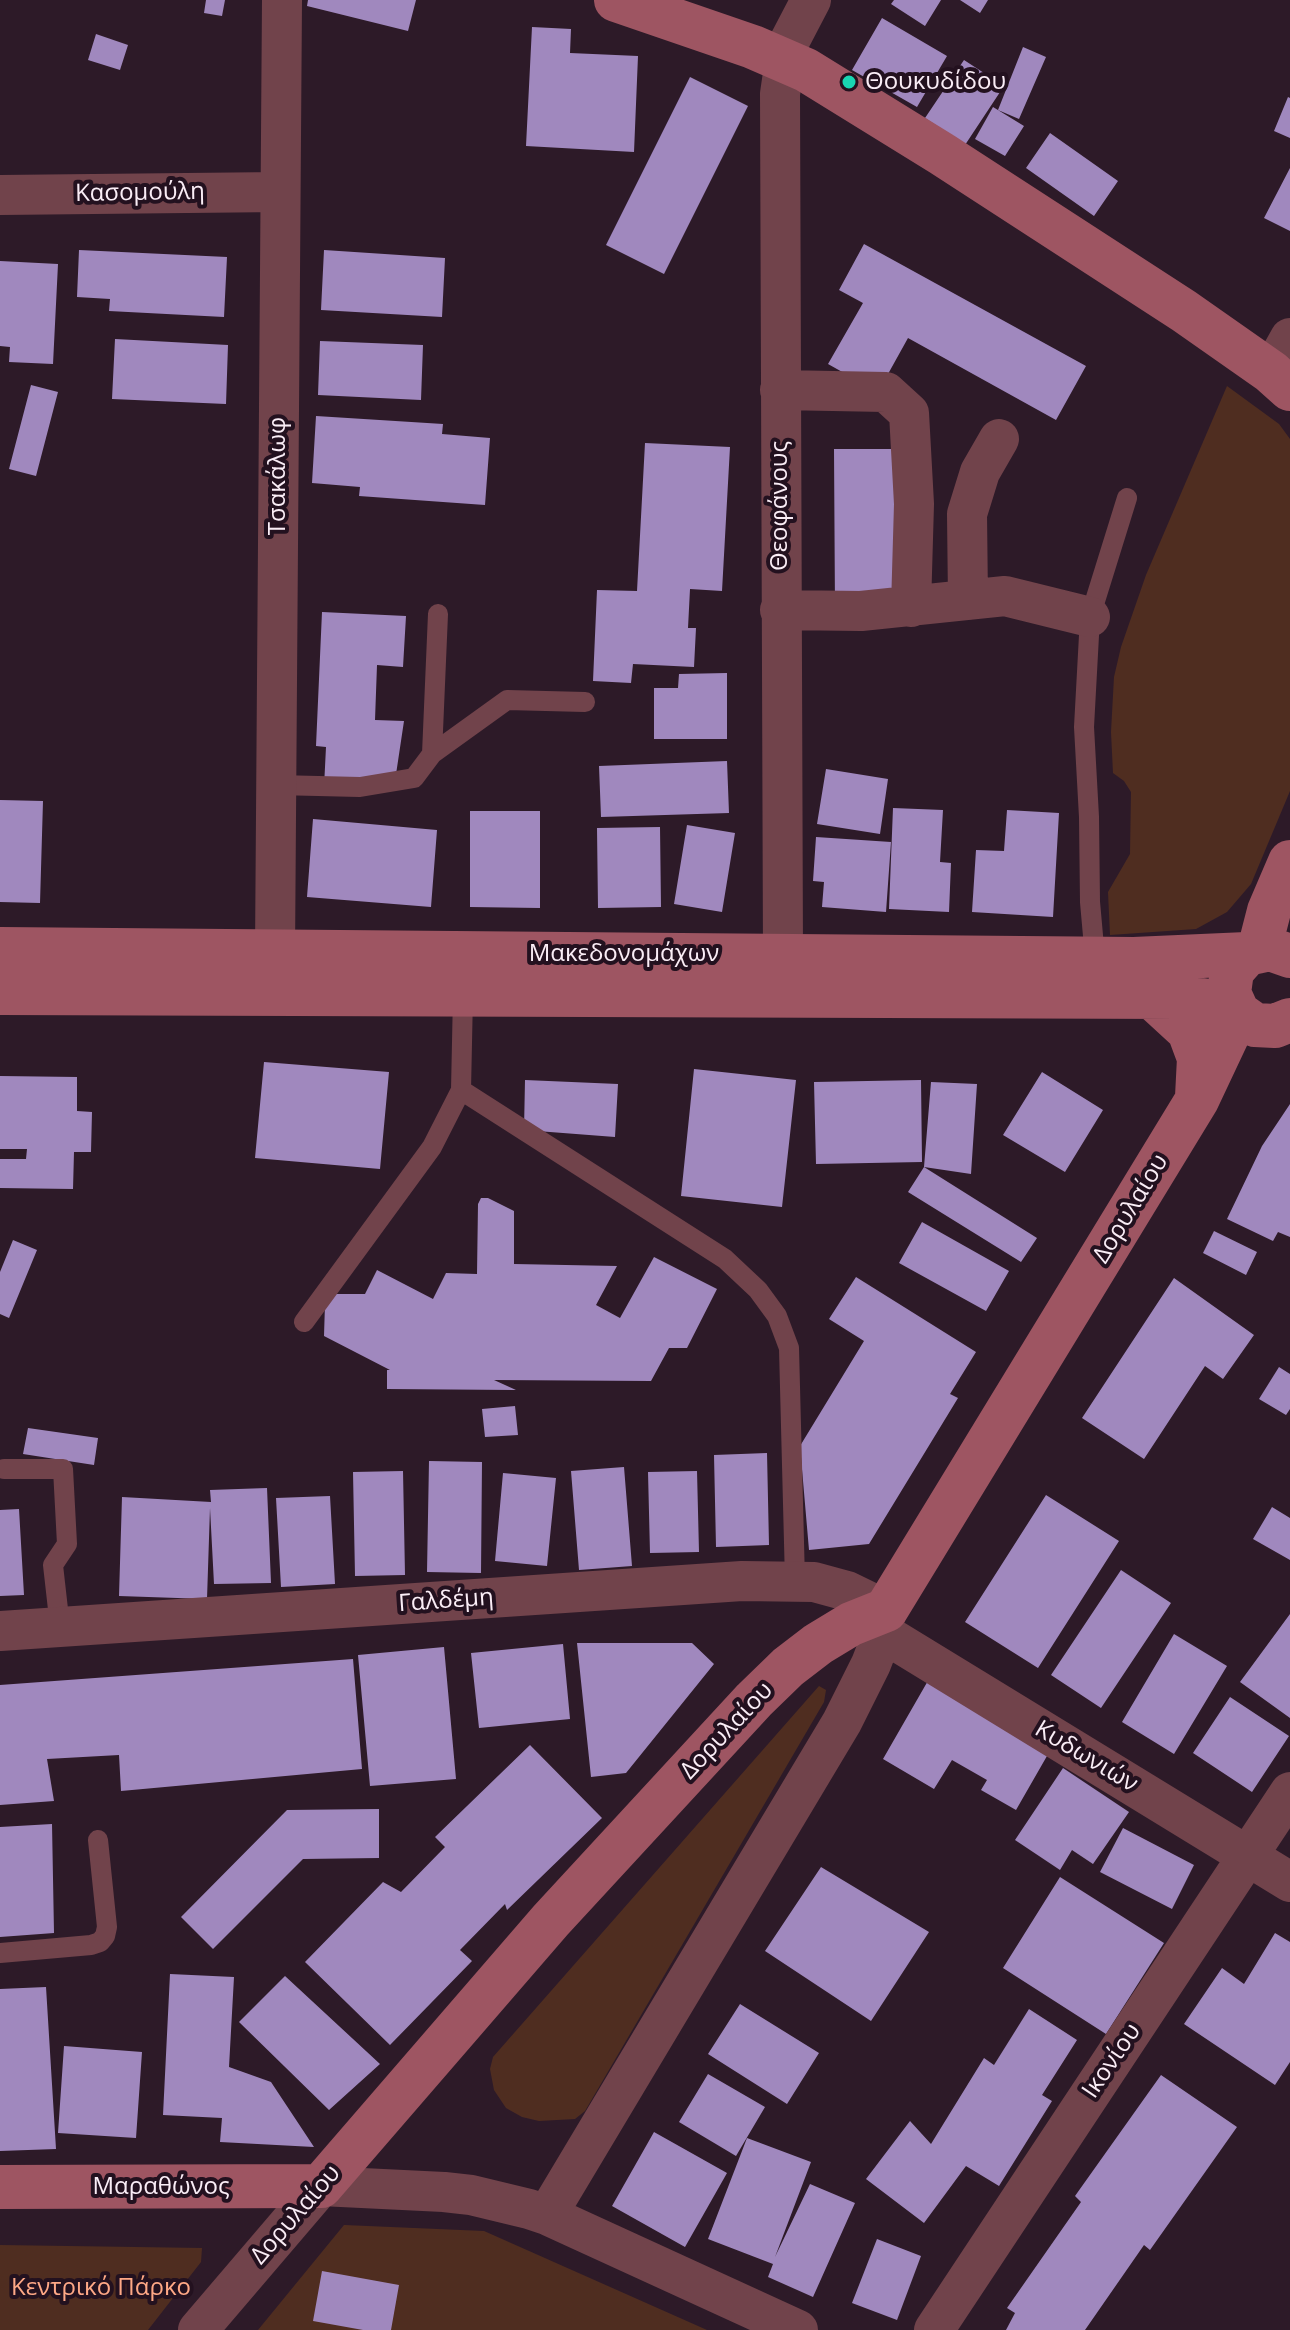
<!DOCTYPE html>
<html>
<head>
<meta charset="utf-8">
<style>
	body { margin:0 }
	canvas { display:block; background:#2d1a28 }
</style>
</head>
<body>
<canvas width="1290" height="2330"></canvas>
<script>
const g = document.querySelector('canvas').getContext('2d');
g.lineJoin = 'round';
function paint(path, color) {
  g.fillStyle = color;
  g.fill(path, 'evenodd');
}
function toPath(rows) {
  const path = new Path2D();
  for (const r of rows) {
    path.moveTo(r[0], r[1]);
    for (let i = 2; i < r.length; i += 2) path.lineTo(r[i], r[i + 1]);
  }
  return path;
}
function trace(path, color, width, dash) {
  g.strokeStyle = color;
  g.lineWidth = width;
  g.lineCap = dash ? 'butt' : 'round';
  g.setLineDash(dash || []);
  g.stroke(path);
}
function label(font, color, halo, rows, align = 'center') {
  g.font = font + ' "Open Sans",sans-serif';
  g.lineWidth = 8;
  g.setLineDash([]);
  g.textBaseline = 'middle';
  g.strokeStyle = halo;
  g.fillStyle = color;
  for (const [text, x, y, turn = 0] of rows) {
    g.save();
    g.translate(x, y);
    g.rotate((+turn || 0) * Math.PI / 180);
    g.textAlign = isNaN(turn) ? turn : align;
    if (halo) g.strokeText(text, 0, 0);
    g.fillText(text, 0, 0);
    g.restore();
  }
}
paint(toPath([
	[1227,386,1279,424,1290,439,1290,791,1251,884,1227,912,1196,929,1110,935,1108,892,1130,854,1131,792,1124,781,1113,773,1111,732,1114,677,1121,647,1146,575],
	[819,1686,826,1690,824,1702,585,2111,575,2119,539,2121,522,2117,506,2108,494,2090,490,2069,493,2057],
	[344,2225,484,2231,707,2330,258,2330],
	[0,2245,202,2248,201,2262,148,2330,0,2330]
]), '#4f2d20');
paint(toPath([
	[206,0,225,0,222,16,204,13],
	[308,0,416,0,408,31,307,6],
	[894,0,941,0,925,26,891,4],
	[960,0,988,0,980,13],
	[882,18,947,56,917,107,852,70],
	[532,27,571,29,570,53,638,56,634,152,526,146],
	[96,34,128,45,120,70,88,60],
	[1023,47,1046,57,1019,119,998,110],
	[964,60,1004,86,965,145,925,118],
	[690,77,748,106,664,274,606,245],
	[1288,97,1290,98,1290,138,1274,131],
	[993,107,1024,126,1005,156,975,139],
	[1050,133,1118,181,1094,216,1026,168],
	[1290,168,1290,231,1264,218],
	[864,244,1086,366,1056,420,908,338,878,392,828,364,863,303,839,290],
	[79,250,227,257,224,317,109,311,110,299,77,297],
	[324,250,445,258,442,317,321,310],
	[0,261,58,264,53,364,9,362,10,347,0,346],
	[115,339,228,345,226,404,112,399],
	[320,341,423,345,421,400,318,395],
	[31,385,58,392,36,476,9,469],
	[316,416,443,424,442,434,490,438,485,505,359,496,360,487,312,483],
	[645,443,730,447,722,591,690,589,688,628,696,628,694,667,633,664,631,683,593,681,597,590,637,591],
	[834,449,904,449,892,608,835,611],
	[322,612,406,616,403,667,377,665,375,720,404,721,395,781,324,787,326,747,316,746],
	[727,673,727,739,654,739,654,688,678,688,679,674],
	[727,761,729,813,601,817,599,766],
	[826,769,888,779,880,834,817,824],
	[0,800,43,801,40,903,0,902],
	[893,808,943,810,940,862,951,863,949,912,889,909],
	[1007,810,1059,813,1053,917,972,912,976,850,1004,851],
	[470,811,540,811,540,908,470,907],
	[313,819,437,830,431,907,307,897],
	[687,825,735,833,722,912,674,904],
	[660,827,661,907,598,908,597,828],
	[816,837,891,842,886,912,822,907,824,882,813,881],
	[264,1062,389,1072,380,1169,255,1158],
	[694,1069,796,1080,782,1207,681,1196],
	[1042,1072,1103,1110,1065,1172,1003,1135],
	[0,1076,77,1077,77,1111,92,1112,91,1152,74,1152,73,1189,0,1188,0,1159,26,1159,27,1149,0,1149],
	[525,1080,618,1084,615,1137,524,1130],
	[921,1080,922,1162,816,1164,814,1082],
	[931,1082,977,1084,971,1174,924,1167,1037,1238,1021,1262,908,1192,924,1167],
	[1290,1104,1290,1237,1278,1232,1273,1241,1227,1219,1262,1146],
	[481,1198,488,1198,514,1211,514,1264,617,1266,596,1305,620,1318,654,1257,717,1289,687,1348,669,1348,651,1381,494,1380,516,1390,387,1389,387,1370,390,1370,324,1336,325,1304,330,1294,365,1294,377,1270,433,1299,446,1273,477,1274,478,1204],
	[922,1222,1009,1271,986,1311,899,1263],
	[1214,1231,1257,1252,1246,1275,1203,1253],
	[13,1240,37,1250,9,1318,0,1314,0,1272],
	[856,1277,976,1352,950,1394,958,1398,869,1544,809,1550,800,1446,864,1341,829,1319],
	[1174,1278,1254,1335,1223,1379,1205,1366,1144,1459,1082,1418],
	[1279,1367,1290,1374,1290,1409,1286,1415,1259,1399],
	[515,1406,518,1435,485,1437,482,1409],
	[28,1428,98,1438,94,1465,23,1454],
	[767,1453,769,1545,716,1547,714,1455],
	[429,1461,482,1462,481,1573,427,1572],
	[624,1467,632,1566,579,1570,571,1471],
	[403,1471,405,1575,355,1576,353,1472],
	[697,1471,699,1552,650,1553,648,1472],
	[503,1473,556,1478,547,1566,495,1561],
	[267,1488,271,1583,214,1584,210,1508,207,1599,119,1596,122,1497,211,1502,210,1490],
	[1046,1495,1119,1541,1038,1668,965,1622],
	[330,1496,335,1584,281,1587,276,1498],
	[1272,1507,1290,1518,1290,1560,1253,1539],
	[19,1509,24,1595,0,1596,0,1510],
	[1121,1570,1171,1603,1101,1708,1051,1675],
	[1290,1614,1290,1718,1240,1682],
	[1174,1634,1227,1666,1174,1754,1122,1722],
	[577,1643,692,1643,714,1664,626,1773,591,1777],
	[563,1644,570,1719,479,1728,471,1653],
	[444,1647,456,1779,370,1786,358,1655],
	[353,1659,362,1769,121,1791,119,1755,47,1759,54,1801,0,1805,0,1685],
	[929,1679,1051,1749,1016,1810,981,1790,987,1780,952,1760,934,1789,883,1759],
	[1230,1697,1289,1736,1252,1792,1193,1753],
	[530,1745,602,1818,507,1910,505,1904,460,1950,472,1961,390,2045,305,1962,383,1882,401,1892,445,1847,435,1837],
	[1063,1768,1129,1812,1093,1864,1072,1850,1060,1870,1015,1840],
	[379,1809,379,1858,303,1859,213,1949,181,1917,287,1810],
	[52,1824,54,1933,0,1937,0,1827],
	[1123,1828,1194,1865,1172,1909,1100,1872],
	[821,1867,929,1932,871,2021,765,1951],
	[1060,1877,1164,1943,1106,2034,1003,1968],
	[1275,1933,1290,1942,1290,2062,1275,2085,1184,2024,1222,1968,1244,1984],
	[170,1974,234,1977,229,2067,271,2082,314,2147,220,2142,222,2118,163,2115],
	[285,1976,380,2064,329,2110,239,2022],
	[46,1987,56,2149,0,2151,0,1989],
	[740,2004,819,2053,787,2104,708,2054],
	[1029,2009,1077,2040,1042,2095,1052,2101,999,2186,966,2166,924,2223,866,2179,910,2121,931,2144,984,2058,994,2065],
	[64,2046,142,2052,136,2138,58,2133],
	[708,2074,765,2107,736,2156,679,2122],
	[1161,2075,1237,2127,1150,2250,1144,2245,1085,2330,1006,2330,1015,2313,1007,2308,1081,2202,1075,2196],
	[654,2132,727,2173,685,2247,612,2206],
	[747,2138,811,2162,775,2257,810,2184,855,2203,813,2297,768,2277,773,2264,708,2239],
	[877,2239,921,2256,897,2320,852,2303],
	[322,2271,399,2285,391,2330,363,2330,313,2321]
]), '#a088be');
trace(toPath([
	[432,754,507,700,585,702],
	[276,785,360,787,414,778,432,754,438,614],
	[1095,958,1090,902,1089,817,1084,727,1090,617,1127,498],
	[463,995,461,1090,725,1259,758,1290,777,1316,789,1348,795,1581],
	[304,1322,432,1147,461,1090],
	[4,1469,63,1469,67,1544,53,1565,60,1627],
	[0,1953,91,1945,100,1942,105,1936,107,1927,98,1840]
]), '#71434b', 20);
trace(toPath([
	[0,195,280,192],
	[1271,372,1290,338],
	[780,390,886,392,909,413,914,504,911,607],
	[968,600,967,514,980,472,999,439],
	[780,610,861,611,1005,596,1090,617],
	[275,952,282,0],
	[783,954,780,94,787,46,811,0],
	[0,1631,742,1581,814,1582,847,1591,886,1610,883,1633,871,1664,842,1722,547,2215],
	[883,1633,1290,1882],
	[198,2330,321,2186,444,2192,471,2195,529,2209,547,2215,798,2330],
	[934,2330,1290,1792]
]), '#71434b', 40);
trace(toPath([
	[616,0,753,47,806,70,942,154,1184,311,1271,372,1290,389],
	[0,949,1134,959,1247,954],
	[1259,950,1269,911,1290,862],
	[1290,956,1270,949,1247,954,1232,971,1229,993,1238,1013,1255,1025,1275,1026,1290,1020],
	[0,993,1179,997,1232,1004],
	[1152,997,1189,1031,1199,1058,1197,1097],
	[0,2187,321,2186,551,1920,754,1700,788,1667,818,1644,851,1624,886,1610,1197,1100,1238,1013]
]), '#9e5562', 44);
for (const [x, y, r, color] of [
	[849,82,8,"#19d5b2"]
]) {
  const dot = new Path2D();
  dot.arc(x, y, r, 0, 2 * Math.PI);
  g.fillStyle = color;
  g.fill(dot);
  trace(dot, '#23111f', 3);
}
label('24px', '#faedf6', '#23111f', [
	["Θουκυδίδου",865,82]
], 'left');
label('24px', '#faedf6', '#23111f', [
	["Κασομούλη",140,193,-1],
	["Τσακάλωφ",278,476,-90],
	["Θεοφάνους",780,506,-90],
	["Μακεδονομάχων",624,954],
	["Δορυλαίου",1131,1209,-59],
	["Γαλδέμη",446,1601,-4],
	["Δορυλαίου",727,1731,-47],
	["Κυδωνιών",1086,1757,31],
	["Ικονίου",1112,2061,-56],
	["Μαραθώνος",161,2187],
	["Δορυλαίου",296,2215,-49]
]);
label('24px', '#fea886', '#23111f', [
	["Κεντρικό Πάρκο",101,2288]
]);
</script>
</body>
</html>
